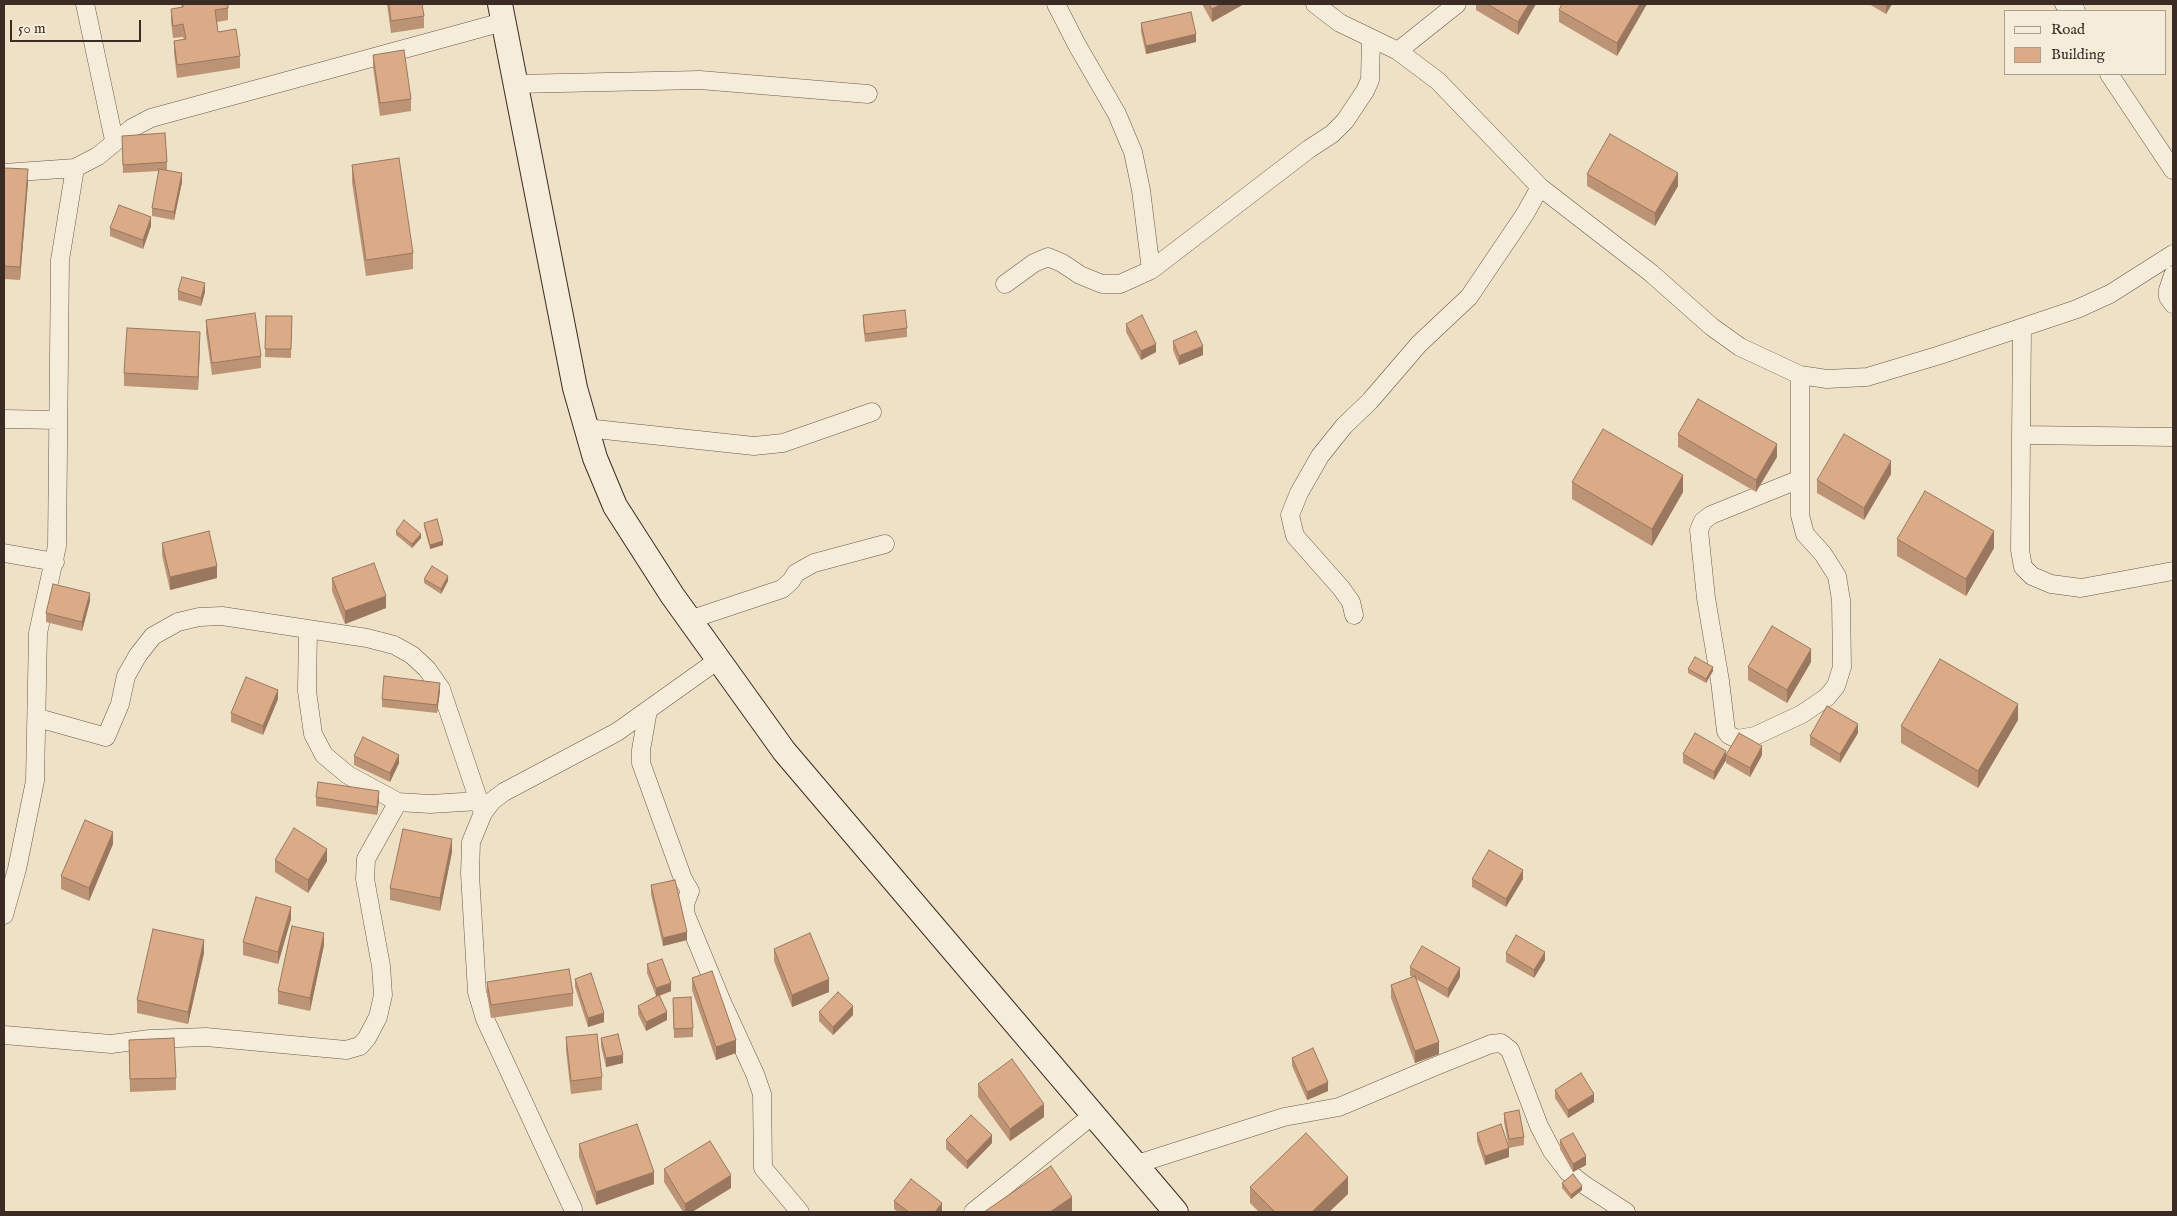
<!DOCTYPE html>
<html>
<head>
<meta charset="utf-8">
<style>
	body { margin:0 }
	#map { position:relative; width:2177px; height:1216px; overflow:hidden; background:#efe1c6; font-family:"IM FELL English",serif }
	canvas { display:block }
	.frame { position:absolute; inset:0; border:5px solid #3b2b25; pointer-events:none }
	.legend { position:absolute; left:2004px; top:10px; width:162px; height:65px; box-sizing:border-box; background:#f5ecda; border:1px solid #ab9f92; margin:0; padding:6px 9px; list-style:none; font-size:15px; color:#3b2b25 }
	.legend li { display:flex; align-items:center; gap:10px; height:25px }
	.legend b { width:25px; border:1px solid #ab9f92 }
	.scale { position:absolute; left:10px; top:20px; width:131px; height:22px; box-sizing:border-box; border:2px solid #3b2b25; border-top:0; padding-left:6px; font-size:15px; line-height:18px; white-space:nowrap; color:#3b2b25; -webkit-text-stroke:4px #f5ecda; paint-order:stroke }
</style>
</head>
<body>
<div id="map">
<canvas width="2177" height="1216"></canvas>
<div class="frame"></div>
<ul class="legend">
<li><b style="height:6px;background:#f5ecda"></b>Road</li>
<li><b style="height:14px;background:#dbab88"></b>Building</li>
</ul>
<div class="scale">50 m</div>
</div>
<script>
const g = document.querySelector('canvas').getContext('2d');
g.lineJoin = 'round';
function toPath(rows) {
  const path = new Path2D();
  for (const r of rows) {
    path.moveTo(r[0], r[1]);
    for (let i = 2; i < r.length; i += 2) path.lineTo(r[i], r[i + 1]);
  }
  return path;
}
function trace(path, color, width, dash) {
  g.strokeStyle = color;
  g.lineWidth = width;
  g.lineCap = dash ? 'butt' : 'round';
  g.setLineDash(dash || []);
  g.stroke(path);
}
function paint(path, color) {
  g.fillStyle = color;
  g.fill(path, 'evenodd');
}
const minor = toPath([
	[85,4,114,140],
	[1056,4,1077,45,1117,114,1133,152,1141,190,1151,270],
	[1315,4,1340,23,1398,51,1438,81,1540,187,1651,273,1712,327,1740,347,1800,375,1827,379,1867,377,1940,355,2077,309,2110,294,2173,254],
	[2064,4,2076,11],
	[1398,51,1457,4],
	[2109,74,2173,170],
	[515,84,700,80,868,94],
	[4,173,75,168],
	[2173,275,2168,290,2168,297,2173,304],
	[1005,284,1034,263,1048,257,1062,263,1080,275,1102,284,1120,284,1151,270,1309,149,1332,134,1345,121,1365,91,1370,80,1371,38],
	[2022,328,2020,550,2023,567,2032,576,2051,584,2081,588,2173,571],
	[4,419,58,420],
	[586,428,754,446,783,443,872,412],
	[2021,435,2173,437],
	[1800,479,1711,515,1703,521,1699,530,1706,598,1720,681,1726,731,1729,735,1737,739,1755,736,1802,714,1827,697,1836,686,1842,667,1841,600,1837,576,1823,554,1805,534,1800,515,1800,375],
	[4,553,55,562],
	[1354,615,1351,602,1341,588,1295,536,1290,515,1299,493,1320,456,1344,426,1370,401,1419,344,1469,297,1525,214,1540,187],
	[689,620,782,589,791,581,796,573,814,563,885,544],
	[308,629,307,691,313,734,324,755,348,775,398,802,430,804,479,801],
	[648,710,641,750,641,763,683,879,690,891,685,904,685,913,721,1000,755,1074,762,1094,763,1168,800,1212],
	[38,718,106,737,120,704,126,676,138,655,153,636,178,622,199,617,222,616,367,638,394,645,412,655,427,669,441,689,483,813],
	[4,915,17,869,35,781,38,633,57,546,60,260,75,168,98,156,132,128,151,118,503,22],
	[4,1035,111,1044,150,1039,206,1037,346,1050,360,1046,367,1038,378,1017,383,995,381,966,365,879,366,859,398,802],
	[1137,1164,1284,1117,1339,1107,1436,1066,1491,1044,1501,1043,1510,1050,1539,1126,1552,1151,1568,1172,1583,1184,1626,1212],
	[573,1209,485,1019,477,992,470,874,471,842,483,813,492,801,504,792,617,732,718,660],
	[973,1212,1094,1114]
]);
const secondary = toPath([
	[500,4,575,388,595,458,615,506,672,595,784,751,1176,1212]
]);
trace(minor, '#68584d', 19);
trace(secondary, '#3b2b25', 26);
trace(minor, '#f5ecda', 18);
trace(secondary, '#f5ecda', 24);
paint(toPath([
	[181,4,228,4,228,20,217,22,218,32,240,56,240,68,177,78,174,53,174,41,184,39,183,37,173,38,171,22,171,9,182,8],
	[387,4,422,4,424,16,424,28,391,33],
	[1202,4,1244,4,1212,22],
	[1476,4,1536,4,1518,35,1476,10],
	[1562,4,1647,4,1617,56,1559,22,1559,10],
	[1869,4,1892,4,1886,14],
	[1141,23,1196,42,1146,54,1141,32],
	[373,55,411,99,411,111,380,116,373,67],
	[122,136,167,162,167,170,182,182,174,220,152,216,152,208,159,171,123,173],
	[352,165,413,253,413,269,366,276,352,182],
	[4,168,28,182,20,280,4,279],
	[1587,174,1678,186,1655,226,1587,186],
	[151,226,143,249,110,236,110,228],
	[178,291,205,292,201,306,178,300],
	[863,315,907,328,907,337,865,342,863,324],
	[266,316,292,316,291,358,265,357],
	[206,320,261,356,261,368,212,375,206,333],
	[1126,324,1156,352,1141,360,1126,332],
	[1173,341,1203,355,1179,365,1173,350],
	[200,345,198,390,124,386,124,373],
	[1678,434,1777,457,1756,492,1678,447],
	[1891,474,1864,520,1817,493,1817,480],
	[1572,482,1683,492,1652,546,1572,499],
	[424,523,443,545,430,549,424,527],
	[396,531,421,538,412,548,396,535],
	[1897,539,1994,548,1966,596,1897,556],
	[162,543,217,578,170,590,162,555],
	[332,578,386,608,345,624,332,591],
	[424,579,448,581,441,594,424,583],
	[90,601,82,631,46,622,46,613],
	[1811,662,1787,703,1748,680,1748,667],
	[1688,669,1713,671,1706,683,1688,673],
	[440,691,437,713,382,707,382,699],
	[278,699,263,735,231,722,231,713],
	[2018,720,1978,788,1901,743,1901,726],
	[1858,733,1840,763,1810,745,1810,736],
	[1683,754,1726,760,1714,780,1683,763],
	[1726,755,1762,755,1750,777,1726,763],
	[354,756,399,763,390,782,354,765],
	[316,797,379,800,377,815,316,806],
	[113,844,89,901,61,889,61,876],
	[452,852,440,911,390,900,390,888],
	[275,860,327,861,308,893,275,872],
	[1472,879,1523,879,1506,907,1472,887],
	[651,885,687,940,663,946,651,894],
	[291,919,278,964,243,955,243,942],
	[324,945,310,1011,278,1004,278,991],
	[774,949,829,992,792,1007,774,961],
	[204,953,188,1024,137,1013,137,1000],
	[1506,953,1545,960,1534,978,1506,962],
	[647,964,671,991,659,996,667,1020,646,1031,638,1014,638,1006,656,996,647,973],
	[1410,967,1460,977,1448,998,1416,979,1439,1054,1415,1063,1391,998,1391,985,1413,977,1410,976],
	[692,978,736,1053,716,1060,692,990],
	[575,979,604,1022,588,1027,575,987],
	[487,982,573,993,573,1006,491,1018,487,994],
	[673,998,693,1028,693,1037,674,1038],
	[819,1012,853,1015,833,1035,819,1021],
	[566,1037,602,1077,602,1090,571,1094,566,1050],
	[601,1038,623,1063,606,1067,601,1046],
	[129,1052,176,1078,176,1090,130,1092],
	[1292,1058,1328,1091,1307,1100,1292,1066],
	[978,1084,1044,1117,1010,1141,978,1097],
	[1555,1090,1594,1102,1568,1118,1555,1098],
	[1504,1113,1524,1137,1524,1145,1509,1148,1504,1122],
	[1477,1133,1509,1157,1485,1165,1477,1141],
	[946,1140,992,1143,967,1169,946,1149],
	[1560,1140,1586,1165,1573,1172,1560,1149],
	[579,1144,654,1184,596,1205,579,1157],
	[664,1169,731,1188,692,1212,683,1212,664,1182],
	[1562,1183,1582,1190,1571,1199,1562,1188],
	[1250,1187,1348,1194,1329,1212,1259,1212,1250,1203],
	[894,1201,942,1211,941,1212,898,1212,894,1209]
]), '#bc9375');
paint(toPath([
	[1221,4,1244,4,1212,22,1212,9],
	[1529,4,1536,4,1518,35,1518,22],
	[1640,4,1647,4,1617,56,1617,43],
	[1887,4,1892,4,1886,14,1886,5],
	[1196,34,1196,42,1146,54,1146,46],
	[28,169,28,182,20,280,20,267],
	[182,173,182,182,174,220,174,212],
	[1678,173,1678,186,1655,226,1655,213],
	[151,217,151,226,143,249,143,240],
	[205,283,205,292,201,306,201,298],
	[200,332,200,345,198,390,198,377],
	[1156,344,1156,352,1141,360,1141,351],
	[1203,346,1203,355,1179,365,1179,356],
	[1777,444,1777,457,1756,492,1756,480],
	[1891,461,1891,474,1864,520,1864,508],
	[1683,475,1683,492,1652,546,1652,529],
	[1994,531,1994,548,1966,596,1966,579],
	[421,534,421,538,412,548,412,544],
	[443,541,443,545,430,549,430,545],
	[217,566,217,578,170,590,170,577],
	[448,576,448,581,441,594,441,589],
	[90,593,90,601,82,631,82,622],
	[386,596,386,608,345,624,345,611],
	[1811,649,1811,662,1787,703,1787,690],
	[1713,667,1713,671,1706,683,1706,679],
	[440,683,440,691,437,713,437,705],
	[278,690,278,699,263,735,263,726],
	[2018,704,2018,720,1978,788,1978,771],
	[1858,724,1858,733,1840,763,1840,754],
	[1762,746,1762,755,1750,777,1750,768],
	[1726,751,1726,760,1714,780,1714,772],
	[399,755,399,763,390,782,390,773],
	[379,791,379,800,377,815,377,807],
	[113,832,113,844,89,901,89,888],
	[452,839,452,852,440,911,440,898],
	[327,849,327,861,308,893,308,880],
	[1523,870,1523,879,1506,907,1506,899],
	[291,907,291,919,278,964,278,952],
	[687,932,687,940,663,946,663,938],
	[324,933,324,945,310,1011,310,998],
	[204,940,204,953,188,1024,188,1012],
	[1545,952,1545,960,1534,978,1534,970],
	[1460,968,1460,977,1448,998,1448,989],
	[829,979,829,992,792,1007,792,995],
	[671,983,671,991,656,997,656,988],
	[853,1006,853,1015,833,1035,833,1027],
	[667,1012,667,1020,646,1031,646,1022],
	[604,1013,604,1022,588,1027,588,1018],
	[736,1040,736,1053,716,1060,716,1047],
	[1439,1042,1439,1054,1415,1063,1415,1051],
	[623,1055,623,1063,606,1067,606,1058],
	[1328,1082,1328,1091,1307,1100,1307,1092],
	[1594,1094,1594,1102,1568,1118,1568,1110],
	[1044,1104,1044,1117,1010,1141,1010,1129],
	[992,1135,992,1143,967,1169,967,1161],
	[1509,1148,1509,1157,1485,1165,1485,1156],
	[1586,1156,1586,1165,1573,1172,1573,1164],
	[654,1172,654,1184,596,1205,596,1192],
	[731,1175,731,1188,692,1212,685,1212,685,1204],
	[1348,1177,1348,1194,1329,1212,1312,1212],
	[1582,1186,1582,1190,1571,1199,1571,1195],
	[1072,1197,1072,1212,1050,1212],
	[942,1203,942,1211,941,1212,935,1212]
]), '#99785f');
const building = toPath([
	[183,4,228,4,228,8,215,10,218,32,236,29,240,56,177,65,174,41,186,39,183,24,173,26,171,9,183,7,183,4],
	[389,4,422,4,424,16,391,21,389,4],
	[1209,4,1221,4,1212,9,1209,4],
	[1487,4,1529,4,1518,22,1487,4],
	[1562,4,1640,4,1617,43,1559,10,1562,4],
	[1191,12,1196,34,1146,46,1141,23,1191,12],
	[404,50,411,99,380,103,373,55,404,50],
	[165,133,167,162,123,165,122,136,165,133],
	[1610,134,1678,173,1655,213,1587,174,1610,134],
	[399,158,413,253,366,260,352,165,399,158],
	[4,168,28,169,20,267,4,266,4,168],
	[159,169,182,173,174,212,152,208,159,169],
	[119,205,151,217,143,240,110,228,119,205],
	[182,277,205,283,201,298,178,291,182,277],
	[905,310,907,328,865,334,863,315,905,310],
	[255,313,261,356,212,363,206,320,255,313],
	[1142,315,1156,344,1141,351,1126,324,1142,315],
	[266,316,292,316,291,349,265,349,266,316],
	[127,328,200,332,198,377,124,373,127,328],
	[1196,331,1203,346,1179,356,1173,341,1196,331],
	[1698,399,1777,444,1756,480,1678,434,1698,399],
	[1603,429,1683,475,1652,529,1572,482,1603,429],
	[1844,434,1891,461,1864,508,1817,480,1844,434],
	[1925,491,1994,531,1966,579,1897,539,1925,491],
	[437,519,443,541,430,545,424,523,437,519],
	[404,520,421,534,412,544,396,531,404,520],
	[209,531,217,566,170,577,162,543,209,531],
	[374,563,386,596,345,611,332,578,374,563],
	[432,566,448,576,441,589,424,579,432,566],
	[53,584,90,593,82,622,46,613,53,584],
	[1772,626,1811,649,1787,690,1748,667,1772,626],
	[1695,657,1713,667,1706,679,1688,669,1695,657],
	[1940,659,2018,704,1978,771,1901,726,1940,659],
	[384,676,440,683,437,705,382,699,384,676],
	[246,677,278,690,263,726,231,713,246,677],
	[1827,706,1858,724,1840,754,1810,736,1827,706],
	[1695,733,1726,751,1714,772,1683,754,1695,733],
	[1739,733,1762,746,1750,768,1726,755,1739,733],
	[363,737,399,755,390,773,354,756,363,737],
	[318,782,379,791,377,807,316,797,318,782],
	[85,820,113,832,89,888,61,876,85,820],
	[294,828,327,849,308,880,275,860,294,828],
	[403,829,452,839,440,898,390,888,403,829],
	[1489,850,1523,870,1506,899,1472,879,1489,850],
	[675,880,687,932,663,938,651,885,675,880],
	[256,897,291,907,278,952,243,942,256,897],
	[292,926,324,933,310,998,278,991,292,926],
	[153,929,204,940,188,1012,137,1000,153,929],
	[810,933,829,979,792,995,774,949,810,933],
	[1516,935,1545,952,1534,970,1506,953,1516,935],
	[1422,946,1460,968,1448,989,1410,967,1422,946],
	[662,959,671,983,656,988,647,964,662,959],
	[569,969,573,993,491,1005,487,982,569,969],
	[712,971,736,1040,716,1047,692,978,712,971],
	[591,973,604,1013,588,1018,575,979,591,973],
	[1415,976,1439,1042,1415,1051,1391,985,1415,976],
	[838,992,853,1006,833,1027,819,1012,838,992],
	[659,995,667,1012,646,1022,638,1006,659,995],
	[691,997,693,1028,674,1029,673,998,691,997],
	[597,1034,602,1077,571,1081,566,1037,597,1034],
	[618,1034,623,1055,606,1058,601,1038,618,1034],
	[174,1038,176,1078,130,1079,129,1040,174,1038],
	[1313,1048,1328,1082,1307,1092,1292,1058,1313,1048],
	[1012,1059,1044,1104,1010,1129,978,1084,1012,1059],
	[1581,1073,1594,1094,1568,1110,1555,1090,1581,1073],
	[1519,1110,1524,1137,1509,1139,1504,1113,1519,1110],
	[971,1115,992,1135,967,1161,946,1140,971,1115],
	[637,1124,654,1172,596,1192,579,1144,637,1124],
	[1501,1124,1509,1148,1485,1156,1477,1133,1501,1124],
	[1306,1133,1348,1177,1312,1212,1275,1212,1250,1187,1306,1133],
	[1573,1133,1586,1156,1573,1164,1560,1140,1573,1133],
	[710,1141,731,1175,685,1204,664,1169,710,1141],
	[1051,1166,1072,1197,1050,1212,984,1212,1051,1166],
	[1573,1174,1582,1186,1571,1195,1562,1183,1573,1174],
	[911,1179,942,1203,935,1212,909,1212,894,1201,911,1179]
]);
paint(building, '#dbab88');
trace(building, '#99785f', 1);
</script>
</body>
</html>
